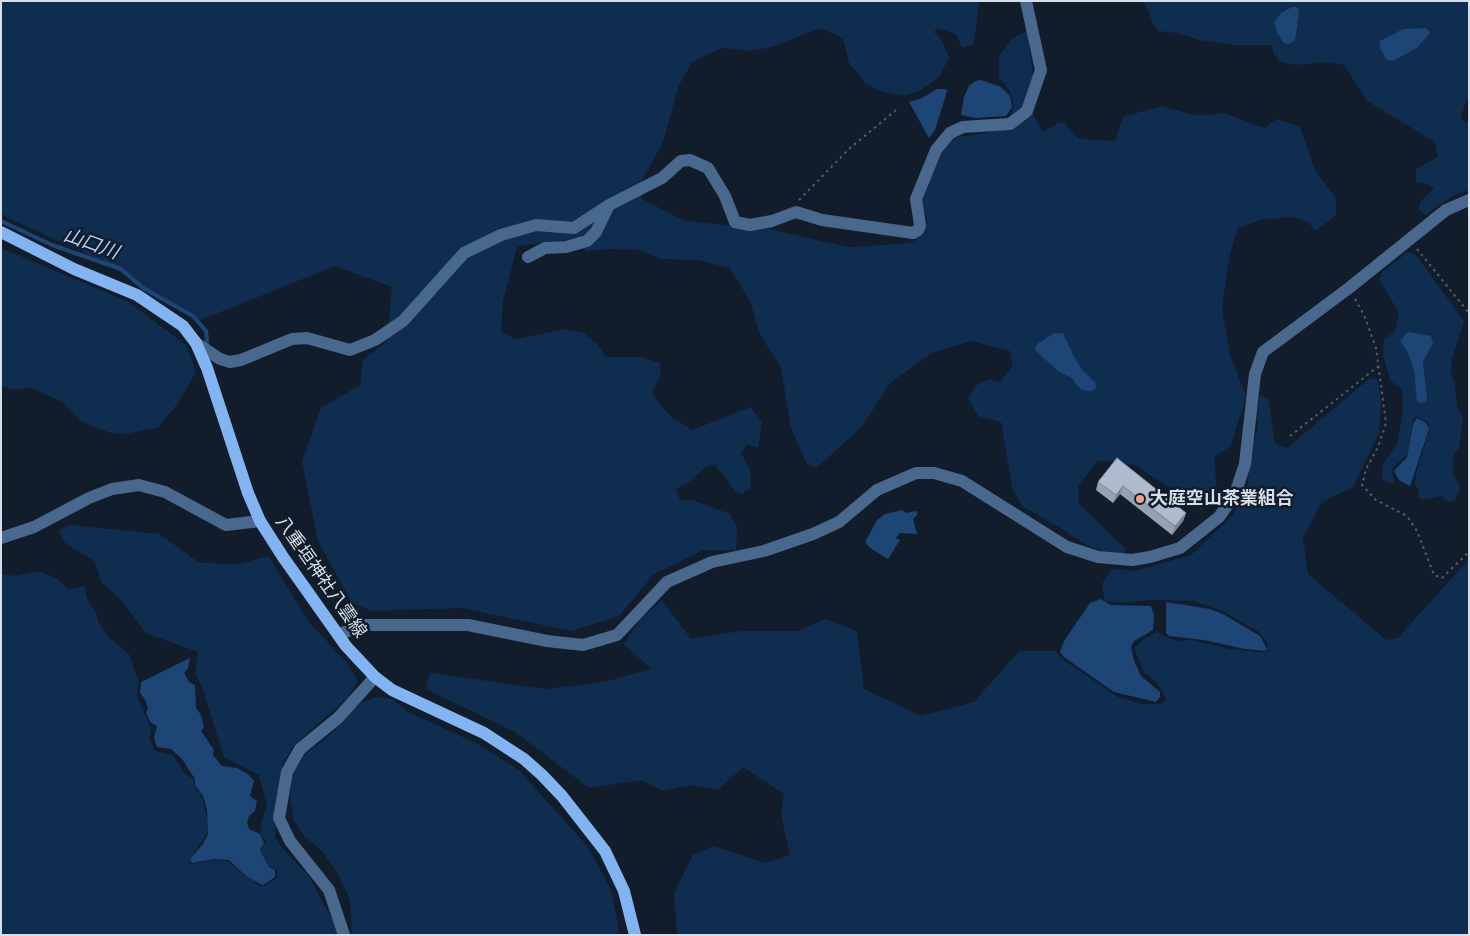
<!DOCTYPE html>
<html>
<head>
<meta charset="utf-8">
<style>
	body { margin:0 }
	#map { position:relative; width:1470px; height:936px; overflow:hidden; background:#121d2b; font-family:Raleway,sans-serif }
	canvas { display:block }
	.frame { position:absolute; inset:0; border:2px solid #d6dee7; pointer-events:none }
</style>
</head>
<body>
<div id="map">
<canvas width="1470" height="936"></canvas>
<div class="frame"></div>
</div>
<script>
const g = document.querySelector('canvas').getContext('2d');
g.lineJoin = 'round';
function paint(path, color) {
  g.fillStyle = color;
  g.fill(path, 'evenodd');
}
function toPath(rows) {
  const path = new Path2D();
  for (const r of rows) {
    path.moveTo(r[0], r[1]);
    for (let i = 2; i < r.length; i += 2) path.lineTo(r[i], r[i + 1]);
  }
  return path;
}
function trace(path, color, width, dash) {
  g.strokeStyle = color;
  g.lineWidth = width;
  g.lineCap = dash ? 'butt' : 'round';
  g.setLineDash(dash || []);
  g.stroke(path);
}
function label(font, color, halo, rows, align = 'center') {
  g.font = font + ' Raleway,"Noto Sans JP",sans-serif';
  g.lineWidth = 5;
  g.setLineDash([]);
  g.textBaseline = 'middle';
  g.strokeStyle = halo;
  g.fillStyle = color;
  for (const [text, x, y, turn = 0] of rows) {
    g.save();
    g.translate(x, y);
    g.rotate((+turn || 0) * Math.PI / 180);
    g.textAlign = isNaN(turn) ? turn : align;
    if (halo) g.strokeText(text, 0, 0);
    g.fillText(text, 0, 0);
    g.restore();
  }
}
paint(toPath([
	[1,1,979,1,974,44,962,48,956,34,937,28,934,32,942,41,949,58,939,77,920,91,901,96,884,92,866,84,849,63,843,38,820,28,772,47,750,51,722,48,692,62,678,87,663,142,639,186,642,199,685,221,769,229,848,247,914,243,928,222,920,203,932,171,951,138,991,132,1009,117,1014,107,1010,91,999,78,999,56,1013,38,1027,31,1034,82,1031,109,1042,132,1059,123,1064,123,1079,139,1115,141,1123,117,1161,106,1198,116,1224,113,1264,128,1277,119,1300,127,1315,170,1336,198,1336,215,1316,231,1307,221,1291,217,1260,220,1238,228,1229,258,1222,308,1230,355,1246,396,1231,446,1214,457,1217,491,1202,510,1135,465,1098,460,1078,486,1079,504,1126,549,1124,554,1105,552,1086,545,1062,529,1022,506,1012,487,1001,422,978,416,968,398,977,385,989,379,1000,382,1013,365,1010,351,971,341,932,353,890,383,862,427,816,468,807,464,791,428,781,368,759,333,751,303,730,268,698,260,661,259,638,250,612,249,586,251,578,239,531,244,517,247,503,301,501,332,516,339,565,329,584,333,597,344,606,357,641,357,660,363,661,373,652,393,669,415,692,430,751,407,762,422,758,448,747,444,741,453,750,469,751,487,742,494,735,491,715,465,707,466,689,482,676,489,680,500,692,500,730,514,737,527,736,550,704,550,654,574,619,616,571,631,462,608,372,611,352,603,318,541,302,461,321,408,360,385,363,360,387,341,392,287,335,266,198,321,102,261,6,217,1,213],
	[1142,1,1469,1,1469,98,1464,106,1461,120,1469,124,1469,190,1454,195,1425,215,1419,210,1420,202,1434,188,1425,183,1416,182,1416,169,1438,157,1435,142,1367,101,1344,65,1326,62,1295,65,1280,61,1274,55,1271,45,1235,45,1202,41,1177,33,1158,31,1152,23,1149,11],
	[1,248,127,301,186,345,196,372,178,403,159,427,125,434,111,433,82,422,62,402,32,388,12,389,1,386],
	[1408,252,1416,255,1464,321,1452,359,1451,373,1455,383,1457,407,1463,418,1459,449,1453,454,1453,472,1460,488,1455,500,1449,502,1442,496,1422,500,1418,496,1419,490,1415,484,1416,474,1430,428,1427,422,1417,417,1413,419,1407,455,1392,468,1394,482,1390,484,1382,479,1383,465,1398,442,1403,406,1402,390,1390,380,1383,355,1384,340,1395,331,1399,313,1379,279,1383,271],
	[1369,379,1378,380,1381,403,1379,433,1353,487,1322,502,1303,538,1308,574,1386,640,1398,638,1469,559,1469,935,677,935,674,893,693,855,714,846,765,863,790,855,781,815,784,794,743,767,718,790,690,785,663,791,641,780,589,788,515,732,428,690,426,681,431,673,545,689,604,682,651,669,624,644,640,620,662,600,691,639,740,631,798,631,825,619,857,631,864,689,921,716,974,702,1019,651,1055,651,1062,659,1118,697,1142,704,1161,704,1167,699,1156,682,1144,672,1134,648,1144,639,1157,632,1175,641,1192,640,1230,649,1257,652,1267,652,1267,643,1258,631,1245,624,1224,612,1195,601,1149,600,1120,603,1105,601,1102,584,1112,569,1134,571,1191,555,1232,516,1247,491,1251,448,1258,430,1257,411,1260,396,1268,398,1275,443,1287,448],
	[69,525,159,534,200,563,239,564,268,556,309,622,346,662,358,681,348,697,293,746,282,766,278,793,275,838,289,856,308,875,341,935,1,935,1,574,16,576,39,571,56,578,69,589,84,586,88,602,96,612,98,622,110,638,129,654,138,680,137,696,151,729,149,738,155,751,173,755,185,774,194,779,194,785,202,797,208,823,207,833,190,859,191,864,215,860,229,861,246,877,253,880,257,885,264,886,277,878,277,870,269,866,261,850,266,842,261,834,261,824,267,806,259,775,224,757,202,687,195,673,198,652,146,633,120,599,101,582,95,562,64,542,59,531],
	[376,697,392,699,408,712,476,743,519,770,588,847,611,890,619,930,615,935,352,935,350,900,338,874,322,851,304,836,294,821,290,799,292,776,305,754,330,735,359,704]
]), '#0f2d4f');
paint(toPath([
	[1292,7,1297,7,1299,12,1295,40,1289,44,1284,43,1277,32,1274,22,1281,13],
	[1426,28,1430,33,1417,48,1393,61,1387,60,1380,48,1380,41,1403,29],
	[981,80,1001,87,1010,96,1012,107,1006,116,975,118,961,115,964,97,969,86,975,81],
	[937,89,946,89,947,91,935,130,929,138,909,102,922,98],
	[1408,332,1431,336,1433,343,1423,362,1427,398,1425,403,1417,402,1414,370,1407,351,1400,341],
	[1054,333,1063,333,1074,357,1083,371,1095,382,1096,388,1092,391,1083,390,1078,387,1072,378,1058,371,1035,350,1037,344],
	[1417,418,1426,423,1429,429,1410,486,1399,480,1394,471,1407,457,1413,424],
	[902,510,906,513,916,511,918,514,913,519,917,534,900,533,896,538,900,540,888,559,870,548,865,542,877,520,885,514],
	[1100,599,1111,605,1151,606,1154,615,1153,630,1134,641,1131,647,1134,661,1141,676,1160,692,1160,697,1156,702,1114,692,1064,657,1060,652,1064,641,1090,603],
	[1166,602,1210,609,1223,614,1260,636,1267,649,1265,651,1245,649,1204,640,1169,636,1166,633],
	[190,658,188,668,184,673,189,682,195,685,196,708,201,715,204,727,201,731,214,750,213,755,222,766,237,768,248,774,254,781,250,796,257,801,255,811,249,816,247,823,249,829,260,834,264,843,260,850,269,867,275,870,275,877,263,885,247,877,229,860,214,859,192,863,190,859,203,844,208,834,207,809,203,796,195,785,195,779,182,759,171,749,157,747,154,738,157,726,150,722,146,712,148,709,146,701,140,693,141,682]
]), '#1d4676');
trace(toPath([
	[1,221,52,245,121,269,143,288,193,316,206,331,207,342]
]), '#1d4676', 4);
trace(toPath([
	[799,200,850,148,896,110],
	[1417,249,1469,313],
	[1355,299,1364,315,1376,348,1386,423,1378,447,1366,469,1362,485,1376,500,1407,516,1417,531,1434,575,1442,578,1469,552],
	[1290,436,1380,365]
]), '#545e6a', 2, [2.5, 4]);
trace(toPath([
	[528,257,545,248,566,247,587,241,596,232,609,205,662,178,681,161,690,160,708,168,725,196,735,222,750,225,772,221,796,212,822,220,913,233,918,230,920,225,916,199,936,150,950,133,963,127,1010,124,1027,111,1041,70,1026,1],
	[196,343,220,359,230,362,241,360,292,339,307,338,350,350,375,340,403,321,464,253,501,235,536,225,574,228,609,205],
	[1,538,34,527,89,498,112,489,139,485,165,492,226,525,260,521],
	[339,634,366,625,468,625,547,641,583,645,617,635,667,582,712,562,764,551,813,534,839,522,877,490,916,473,934,473,962,481,1067,547,1098,557,1132,560,1150,557,1180,548,1219,517,1235,494,1245,464,1255,374,1263,352,1349,288,1446,210,1469,200],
	[344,935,329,890,290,841,279,818,287,772,300,749,338,718,375,677]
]), '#49688d', 12);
trace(toPath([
	[1,232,74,269,137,295,183,326,196,343,207,368,248,493,260,521,283,557,346,646,375,677,392,690,484,733,524,759,542,775,562,796,605,851,624,891,635,935]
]), '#81b4f1', 12);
paint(toPath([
	[1117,458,1186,513,1183,521,1172,535,1120,494,1113,503,1096,490,1098,482]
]), '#95a2b1');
paint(toPath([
	[1123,486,1120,494,1113,503,1116,495],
	[1186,513,1183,521,1172,535,1175,526]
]), '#798490');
const building = toPath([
	[1117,458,1186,513,1175,526,1123,486,1116,495,1098,482,1117,458]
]);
paint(building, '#adbcce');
trace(building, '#798490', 1);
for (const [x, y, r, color] of [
	[1140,499,5,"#f2a17e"]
]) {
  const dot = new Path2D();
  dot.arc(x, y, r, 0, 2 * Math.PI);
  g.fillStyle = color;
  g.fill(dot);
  trace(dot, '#121d2b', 2);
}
label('bold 18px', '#d6dee7', '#121d2b', [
	["大庭空山茶業組合",1150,499]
], 'left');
label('18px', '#d6dee7', '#121d2b', [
	["八重垣神社八雲線",321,577,55]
]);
label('italic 19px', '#add2ff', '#121d2b', [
	["山口川",91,244,20]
]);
</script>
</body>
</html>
